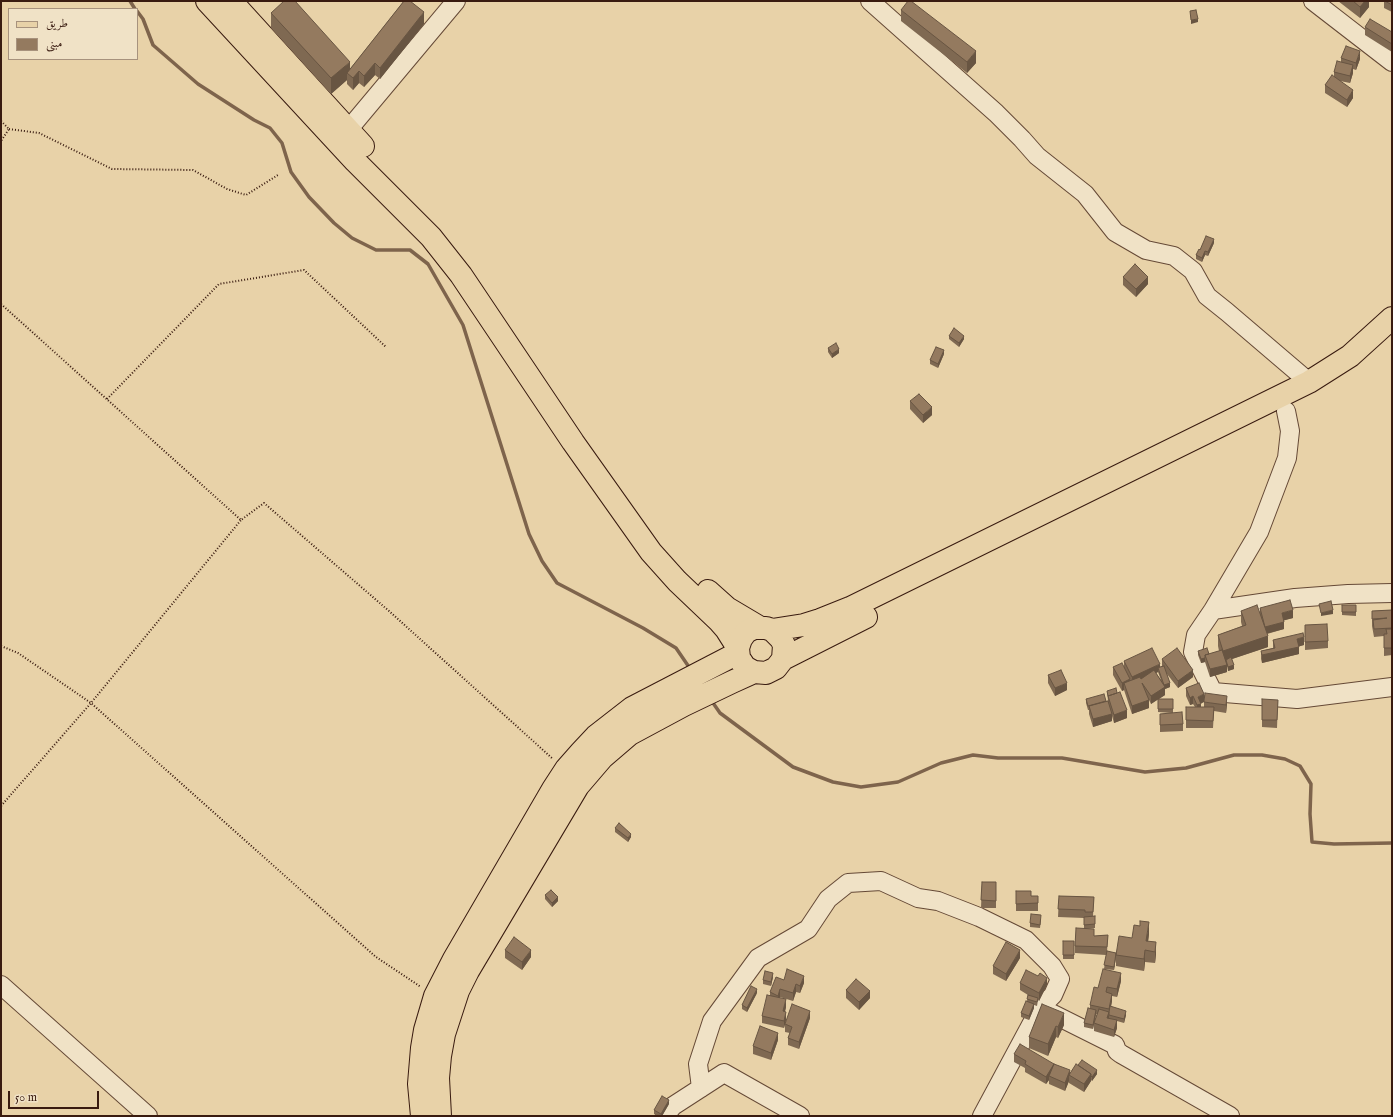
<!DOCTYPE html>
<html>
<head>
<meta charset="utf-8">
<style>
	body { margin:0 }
	#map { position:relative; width:1393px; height:1117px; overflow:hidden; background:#e8d2a8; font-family:"IM FELL English",Amiri,serif }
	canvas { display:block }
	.frame { position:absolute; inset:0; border:2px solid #391b10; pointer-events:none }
	.legend { position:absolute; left:8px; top:8px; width:130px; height:52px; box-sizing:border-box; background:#f0e2c6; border:1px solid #a7927d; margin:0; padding:5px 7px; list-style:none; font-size:12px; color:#391b10 }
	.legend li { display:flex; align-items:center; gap:8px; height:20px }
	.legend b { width:20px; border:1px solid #a7927d }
	.scale { position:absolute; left:8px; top:1091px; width:91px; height:18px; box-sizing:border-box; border:2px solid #391b10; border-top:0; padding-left:5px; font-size:12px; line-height:14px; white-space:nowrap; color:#391b10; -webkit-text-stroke:3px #f0e2c6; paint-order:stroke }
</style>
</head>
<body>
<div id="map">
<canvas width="1393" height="1117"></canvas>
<div class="frame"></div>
<ul class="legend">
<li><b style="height:5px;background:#e8d2a8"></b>طريق</li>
<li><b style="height:11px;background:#947a5f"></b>مبنى</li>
</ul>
<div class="scale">50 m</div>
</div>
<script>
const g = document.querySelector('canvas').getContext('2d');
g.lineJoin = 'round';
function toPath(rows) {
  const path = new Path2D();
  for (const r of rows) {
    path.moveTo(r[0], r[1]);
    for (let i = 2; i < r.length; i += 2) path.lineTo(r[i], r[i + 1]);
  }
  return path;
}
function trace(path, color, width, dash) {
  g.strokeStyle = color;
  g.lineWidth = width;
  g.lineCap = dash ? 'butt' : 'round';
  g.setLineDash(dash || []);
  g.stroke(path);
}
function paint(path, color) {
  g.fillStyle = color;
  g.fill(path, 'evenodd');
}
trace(toPath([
	[130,1,135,9],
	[137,11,143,19,153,45,198,84,254,120,270,128,282,143,291,172,309,197,334,223,352,238,376,250,410,250,428,264,463,325,529,534,542,561,557,583,643,628,676,648,691,670],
	[711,700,720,713,793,767,833,782,861,787,898,782,941,763,973,755,998,758,1062,758,1145,772,1186,768,1234,755,1262,755,1285,759,1300,766,1311,784,1310,814,1312,842,1334,844,1392,843]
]), '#7e644c', 3.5);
const minor = toPath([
	[870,1,996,113,1022,139,1037,156,1085,194,1115,232,1146,250,1174,256,1193,271,1207,296,1227,312,1309,382],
	[1313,1,1392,62],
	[348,130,456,1],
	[1286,411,1290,431,1287,458,1259,532,1213,610,1196,635,1193,652,1213,692,1297,699,1392,687],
	[1213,610,1295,598,1348,594,1392,593],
	[1,985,148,1116],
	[1043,1009,1115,1045,1117,1051,1121,1054,1230,1116],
	[701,1088,698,1064,712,1021,758,958,808,929,828,899,848,883,881,881,918,898,938,901,979,917,1026,940,1052,966,1060,979,1053,995,1040,1008,982,1116],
	[665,1116,673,1106,724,1073,800,1116]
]);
const major = toPath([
	[207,1,355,161,431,237,461,275,573,442,651,552,677,581,719,621,726,629,738,648],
	[231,1,363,146],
	[708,591,727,608,759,627]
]);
const highway = toPath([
	[772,630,804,625,820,620,850,608,1309,382,1350,356,1392,318],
	[783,659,866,617],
	[422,1116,419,1084,422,1048,425,1030,435,996,454,959,553,789,566,769,581,752,596,736,632,708,738,653],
	[440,1116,438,1078,440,1056,444,1034,458,991,468,971,578,786,602,758,630,734,684,705,732,682,754,672,766,673,776,668,783,659,784,645,781,639,772,630,766,628,754,628,746,632,741,639,738,648,739,658,745,667,754,672]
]);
trace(minor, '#654936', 20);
trace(major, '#391b10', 24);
trace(highway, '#391b10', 24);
trace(toPath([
	[1,121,9,129,1,141],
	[9,129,39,133,112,169,193,170,227,189,246,195,278,175],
	[1,304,241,520,264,503,389,611,553,759],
	[107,399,219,284,304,270,386,347],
	[1,646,18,653,91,703,376,957,421,987],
	[1,806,91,703,241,520]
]), '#391b10', 2, [1, 2]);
trace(minor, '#f0e2c6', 18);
trace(major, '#e8d2a8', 22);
trace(highway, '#e8d2a8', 22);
paint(toPath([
	[403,1,410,1,424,24,380,79,375,75,364,87,359,83,353,90,347,84,347,80,331,94,271,28,271,13,350,69,403,2],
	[1338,1,1369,1,1369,7,1360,18],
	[1384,1,1392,1,1392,12,1384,8],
	[901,10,976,63,967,73,901,21],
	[1365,27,1392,32,1392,52,1365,35],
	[1341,58,1360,59,1356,70,1353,69,1353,73,1350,83,1340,81,1353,98,1347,107,1325,93,1325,85,1334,76,1334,72,1341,62],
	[1214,243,1208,256,1205,255,1202,262,1196,259,1196,255,1200,250],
	[1123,277,1148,284,1136,297,1123,285],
	[949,336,964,339,959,347,949,339],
	[828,348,839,353,832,358,828,352],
	[944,354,938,368,930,364,930,360],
	[910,401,932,415,923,423,910,409],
	[1342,605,1356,605,1356,616,1342,615],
	[1260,608,1293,618,1284,620,1284,629,1267,634,1268,647,1232,659,1234,669,1228,671,1227,666,1227,672,1210,677,1205,662,1201,663,1198,655,1198,651,1209,654,1219,651,1218,646,1218,635,1242,626,1241,622,1241,611,1260,613],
	[1392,610,1392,655,1384,656,1384,636,1374,637,1372,626,1372,611],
	[1305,625,1328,641,1328,648,1305,650],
	[1273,640,1304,645,1299,646,1299,654,1262,663,1261,659,1261,651,1273,648],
	[1162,659,1193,677,1178,688,1167,674,1170,687,1165,689,1165,695,1159,699,1173,699,1173,713,1183,724,1183,731,1160,732,1160,714,1172,713,1158,712,1158,699,1151,704,1149,700,1149,708,1132,714,1124,690,1122,691,1113,675,1113,667,1124,668,1124,661,1160,667,1162,666],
	[1158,672,1161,680,1156,673],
	[1048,675,1067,690,1055,696,1048,683],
	[1186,688,1204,702,1200,703,1201,707,1204,707,1204,702,1227,704,1226,713,1214,711,1213,728,1186,728,1186,707,1195,707,1193,704,1190,705,1186,696],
	[1107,691,1127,718,1114,723,1112,716,1112,721,1093,727,1089,714,1089,710,1088,710,1086,703,1086,699,1106,701,1108,701],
	[1278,700,1277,728,1262,727,1262,720],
	[615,828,631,837,628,842,615,832],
	[982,882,996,882,996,908,981,908],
	[1016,891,1031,896,1038,896,1038,911,1016,911],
	[545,895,558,901,552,907,545,899],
	[1059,896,1094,897,1093,916,1095,916,1095,928,1086,929,1094,936,1108,935,1107,952,1116,953,1132,938,1149,934,1148,941,1156,954,1155,963,1145,962,1144,971,1116,966,1116,957,1114,970,1104,969,1106,955,1075,953,1075,946,1084,928,1084,918,1058,917],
	[1041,919,1040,928,1030,927,1030,923],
	[1063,941,1074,941,1074,959,1063,959],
	[505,950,531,957,522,970,505,958],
	[1020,958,1006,981,993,974,993,966],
	[773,977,771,986,763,984,763,980],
	[784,980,804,983,800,993,796,992,793,1001,780,997,780,998,786,1007,785,1012,786,1020,784,1028,762,1023,762,1016,770,996,770,992],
	[1121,981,1117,997,1112,996,1112,1001,1111,1007,1126,1015,1124,1023,1117,1021,1117,1028,1114,1037,1094,1031,1094,1023,1097,1014,1096,1014,1093,1029,1084,1027,1084,1023,1090,1009,1090,1005,1098,988],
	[1020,983,1047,985,1039,1001,1038,1000,1037,1006,1034,1005,1034,1008,1029,1020,1021,1017,1021,1013,1027,1001,1028,995,1020,990],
	[846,990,870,998,859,1010,846,998],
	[757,993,747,1012,742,1009,742,1005],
	[1042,1004,1064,1025,1058,1038,1056,1037,1048,1056,1029,1048,1029,1037],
	[810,1018,799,1049,788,1045,788,1038,790,1033,785,1032,785,1024],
	[778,1040,771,1060,753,1054,753,1046],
	[1014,1054,1054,1064,1070,1073,1078,1065,1097,1074,1092,1081,1091,1080,1091,1081,1084,1092,1069,1083,1069,1081,1065,1091,1049,1084,1049,1080,1046,1084,1025,1072,1025,1068,1014,1062],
	[669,1104,662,1116,658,1116,654,1114,654,1110]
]), '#7f6952');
paint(toPath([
	[1365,1,1369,1,1369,7,1360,18,1360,7],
	[424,12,424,24,380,79,380,68],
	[1198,19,1198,22,1191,24,1191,20],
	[976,51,976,63,967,73,967,62],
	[1360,51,1360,59,1356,70,1356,63],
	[350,62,350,75,347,73,347,80,331,94,331,78],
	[375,63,375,75,364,87,364,76],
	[1353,65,1353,73,1350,83,1350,76],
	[359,71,359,83,353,90,353,78],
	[1353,90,1353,98,1347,107,1347,100],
	[1214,239,1214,243,1208,256,1208,252],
	[1205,251,1205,255,1202,262,1202,258],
	[1148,277,1148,284,1136,297,1136,289],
	[964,336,964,339,959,347,959,343],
	[839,349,839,353,832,358,832,354],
	[944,350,944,354,938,368,938,364],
	[932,407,932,415,923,423,923,415],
	[1293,610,1293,618,1282,621,1282,613],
	[1333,610,1333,614,1321,616,1321,613],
	[1284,622,1284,629,1265,634,1265,627],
	[1268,636,1268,647,1226,661,1226,660,1223,662,1223,651],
	[1304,637,1304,645,1297,647,1297,639],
	[1299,647,1299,654,1262,663,1262,655],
	[1205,658,1205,662,1201,663,1201,659],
	[1160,664,1160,671,1158,668,1158,672,1132,685,1132,677],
	[1227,665,1227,672,1210,677,1210,669],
	[1234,665,1234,669,1228,671,1228,667],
	[1193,670,1193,677,1178,688,1178,681],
	[1130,679,1130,687,1124,683,1124,690,1122,691,1122,683],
	[1067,683,1067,690,1055,696,1055,688],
	[1170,683,1170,687,1165,689,1165,695,1151,704,1151,696,1164,685],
	[1204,694,1204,702,1198,705,1198,697],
	[1193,696,1193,704,1190,705,1190,698],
	[1227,696,1227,704,1226,713,1226,705],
	[1149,700,1149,708,1132,714,1132,706],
	[1201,704,1201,711,1197,713,1197,705],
	[1127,710,1127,718,1114,723,1114,715],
	[1112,714,1112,721,1093,727,1093,719],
	[631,834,631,837,628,842,628,838],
	[558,897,558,901,552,907,552,903],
	[1149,922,1149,934,1147,950,1146,941],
	[1156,942,1156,954,1155,963,1155,952],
	[531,950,531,957,522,970,522,962],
	[1020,950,1020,958,1006,981,1006,974],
	[1145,950,1145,962,1144,971,1144,959],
	[1116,953,1116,957,1114,970,1114,967],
	[773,973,773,977,771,986,771,982],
	[1121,973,1121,981,1117,997,1117,989],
	[804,976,804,983,800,993,800,986],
	[1047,978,1047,985,1039,1001,1039,993],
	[796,984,796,992,793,1001,793,993],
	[757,989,757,993,747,1012,747,1008],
	[780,989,780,997,778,1003,778,996],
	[870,991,870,998,859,1010,859,1002],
	[1112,994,1112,1001,1109,1015,1109,1020,1107,1018,1109,1014,1109,1009],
	[786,999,786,1007,783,1019,783,1011],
	[1034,1004,1034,1008,1029,1020,1029,1016],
	[1096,1010,1096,1014,1093,1029,1093,1025],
	[810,1011,810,1018,799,1049,799,1042],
	[1126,1011,1126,1015,1124,1023,1124,1019],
	[786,1012,786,1020,784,1028,784,1021],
	[1064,1013,1064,1025,1058,1038,1058,1027],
	[1117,1020,1117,1028,1114,1037,1114,1030],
	[1056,1026,1056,1037,1048,1056,1048,1044],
	[778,1033,778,1040,771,1060,771,1053],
	[1054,1064,1054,1072,1049,1076,1049,1080,1046,1084,1046,1077],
	[1070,1070,1070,1076,1069,1075,1069,1081,1065,1091,1065,1083],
	[1097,1070,1097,1074,1092,1081,1092,1077],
	[1091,1074,1091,1081,1084,1092,1084,1084],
	[669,1100,669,1104,662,1116,661,1116,661,1114]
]), '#685542');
const building = toPath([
	[284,1,295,1,350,62,331,78,271,13,284,1],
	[404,1,410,1,424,12,380,68,375,63,364,76,359,71,353,78,347,73,404,1],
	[908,1,911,1,976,51,967,62,901,10,908,1],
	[1353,1,1365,1,1360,7,1353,1],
	[1385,1,1392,1,1392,5,1385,1],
	[1196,10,1198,19,1191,20,1190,11,1196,10],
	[1370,19,1392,32,1392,44,1365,27,1370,19],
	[1346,46,1360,51,1356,63,1341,58,1346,46],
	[1337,61,1353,65,1350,76,1334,72,1337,61],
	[1332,75,1353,90,1347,100,1325,85,1332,75],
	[1206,236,1214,239,1208,252,1205,251,1202,258,1196,255,1199,249,1200,250,1206,236],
	[1135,264,1148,277,1136,289,1123,277,1135,264],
	[954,328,964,336,959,343,949,336,954,328],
	[836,343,839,349,832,354,828,348,836,343],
	[936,347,944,350,938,364,930,360,936,347],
	[919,394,932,407,923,415,910,401,919,394],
	[1290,600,1293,610,1282,613,1284,622,1265,627,1260,608,1290,600],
	[1331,601,1333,610,1321,613,1319,604,1331,601],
	[1257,605,1268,636,1223,651,1218,635,1246,625,1241,611,1257,605],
	[1342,605,1356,605,1356,612,1342,612,1342,605],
	[1392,610,1392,628,1374,629,1373,620,1387,618,1372,619,1372,611,1392,610],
	[1327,624,1328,641,1305,642,1305,625,1327,624],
	[1386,629,1392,629,1392,648,1384,648,1384,634,1387,634,1386,629],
	[1303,633,1304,637,1297,639,1299,647,1262,655,1261,651,1275,648,1273,640,1303,633],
	[1152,648,1160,664,1132,677,1124,661,1152,648],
	[1177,648,1193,670,1178,681,1162,659,1177,648],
	[1207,648,1209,654,1205,655,1205,658,1201,659,1198,651,1207,648],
	[1222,650,1227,665,1210,669,1205,655,1222,650],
	[1231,657,1234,665,1228,667,1226,660,1231,657],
	[1122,663,1130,679,1122,683,1113,667,1122,663],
	[1164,666,1170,683,1164,685,1158,668,1160,667,1164,666],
	[1061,670,1067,683,1055,688,1048,675,1061,670],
	[1154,670,1165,687,1151,696,1142,683,1149,700,1132,706,1124,683,1140,677,1141,679,1154,670],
	[1199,683,1204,694,1198,697,1201,704,1197,705,1193,696,1190,698,1186,688,1199,683],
	[1116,688,1117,693,1108,696,1107,691,1116,688],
	[1120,692,1127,710,1114,715,1108,696,1120,692],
	[1205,693,1227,696,1226,705,1204,702,1205,693],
	[1104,694,1106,701,1088,706,1086,699,1104,694],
	[1158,699,1173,699,1173,709,1158,709,1158,699],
	[1262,699,1278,700,1277,720,1262,720,1262,699],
	[1108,701,1112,714,1093,719,1089,706,1108,701],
	[1186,707,1214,707,1213,721,1186,720,1186,707],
	[1182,712,1183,724,1160,725,1160,714,1182,712],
	[619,823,631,834,628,838,615,828,619,823],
	[982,882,996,882,996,901,981,900,982,882],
	[551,890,558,897,552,903,545,895,551,890],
	[1016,891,1031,891,1031,896,1038,896,1038,903,1016,904,1016,891],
	[1059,896,1094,897,1093,912,1085,912,1085,910,1058,909,1059,896],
	[1031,914,1041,915,1040,925,1030,923,1031,914],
	[1095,916,1095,924,1084,925,1084,917,1095,916],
	[1140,921,1149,922,1146,941,1156,942,1155,952,1145,950,1144,959,1116,955,1119,936,1132,938,1134,925,1140,926,1140,921],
	[1076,928,1094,929,1094,936,1108,935,1107,947,1075,946,1076,928],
	[514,937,531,950,522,962,505,950,514,937],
	[1063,941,1074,941,1074,955,1063,955,1063,941],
	[1006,942,1020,950,1006,974,993,966,1006,942],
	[1107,951,1116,953,1114,967,1104,965,1107,951],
	[787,969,804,976,800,986,796,984,793,993,780,989,778,996,770,992,776,977,784,980,787,969],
	[1103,969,1121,973,1117,989,1107,987,1106,992,1112,994,1109,1009,1090,1005,1094,987,1098,988,1103,969],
	[1026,970,1038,976,1040,973,1047,978,1039,993,1020,983,1026,970],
	[765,971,773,973,771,982,763,980,765,971],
	[856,979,870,991,859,1002,846,990,856,979],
	[751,986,757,989,747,1008,742,1005,751,986],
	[767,995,786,999,783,1011,786,1012,784,1021,762,1016,767,995],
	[1028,995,1038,998,1037,1002,1027,999,1028,995],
	[1026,1001,1034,1004,1029,1016,1021,1013,1026,1001],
	[792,1004,810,1011,799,1042,788,1038,792,1027,785,1024,792,1004],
	[1042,1004,1064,1013,1058,1027,1056,1026,1048,1044,1029,1037,1042,1004],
	[1110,1006,1126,1011,1124,1019,1109,1015,1109,1012,1110,1006],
	[1088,1008,1096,1010,1093,1025,1084,1023,1088,1008],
	[1099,1009,1109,1012,1107,1018,1117,1020,1114,1030,1094,1023,1099,1009],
	[760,1026,778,1033,771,1053,753,1046,760,1026],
	[1020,1044,1054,1064,1046,1077,1025,1064,1026,1061,1014,1054,1020,1044],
	[1082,1060,1097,1070,1092,1077,1091,1076,1091,1074,1078,1065,1082,1060],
	[1054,1064,1070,1070,1065,1083,1049,1076,1054,1064],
	[1076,1064,1091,1074,1084,1084,1069,1075,1076,1064],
	[662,1096,669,1100,661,1114,654,1110,662,1096]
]);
paint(building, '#947a5f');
trace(building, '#685542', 1);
</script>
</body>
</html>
